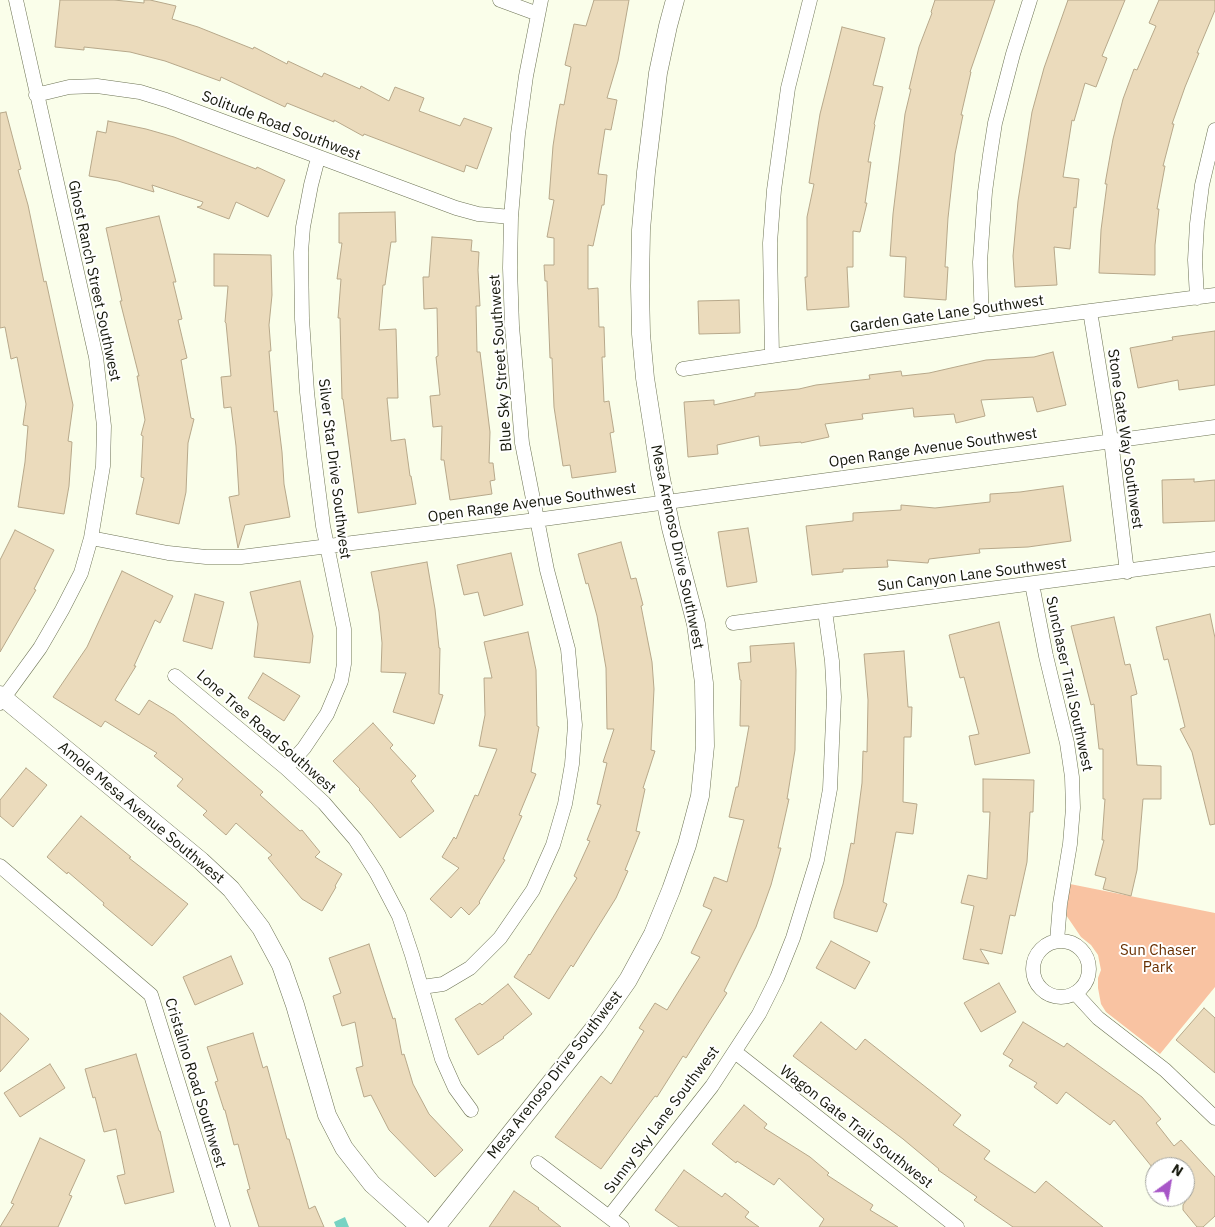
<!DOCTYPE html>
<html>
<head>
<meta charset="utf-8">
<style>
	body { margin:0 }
	#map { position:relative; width:1215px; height:1227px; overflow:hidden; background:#fafeea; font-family:"IBM Plex Sans",sans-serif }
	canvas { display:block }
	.north { position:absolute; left:1145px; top:1157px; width:50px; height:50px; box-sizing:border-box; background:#fff; border:1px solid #a1a29d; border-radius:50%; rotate:32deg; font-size:14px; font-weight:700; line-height:20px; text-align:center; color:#14160a }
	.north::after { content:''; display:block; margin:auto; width:18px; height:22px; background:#a756c7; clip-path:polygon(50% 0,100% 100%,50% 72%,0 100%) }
</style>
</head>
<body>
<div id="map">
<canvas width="1215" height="1227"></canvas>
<div class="north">N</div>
</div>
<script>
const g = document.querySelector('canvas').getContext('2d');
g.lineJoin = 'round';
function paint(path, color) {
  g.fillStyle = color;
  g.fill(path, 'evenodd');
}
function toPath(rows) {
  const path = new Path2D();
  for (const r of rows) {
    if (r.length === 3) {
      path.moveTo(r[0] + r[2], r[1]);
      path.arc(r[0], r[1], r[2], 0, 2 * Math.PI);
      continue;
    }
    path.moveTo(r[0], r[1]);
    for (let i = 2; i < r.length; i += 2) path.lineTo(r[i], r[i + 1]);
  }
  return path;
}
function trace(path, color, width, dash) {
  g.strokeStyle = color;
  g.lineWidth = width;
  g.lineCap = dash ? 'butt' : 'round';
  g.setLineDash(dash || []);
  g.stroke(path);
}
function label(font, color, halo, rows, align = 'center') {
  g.font = font + ' "IBM Plex Sans",sans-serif';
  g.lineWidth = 4;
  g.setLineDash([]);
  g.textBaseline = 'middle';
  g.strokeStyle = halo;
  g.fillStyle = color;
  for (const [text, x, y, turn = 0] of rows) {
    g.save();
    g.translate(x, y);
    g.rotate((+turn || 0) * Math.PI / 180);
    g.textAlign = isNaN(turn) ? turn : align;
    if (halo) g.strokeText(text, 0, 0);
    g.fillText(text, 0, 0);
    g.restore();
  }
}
paint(toPath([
	[1070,884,1215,913,1215,987,1160,1054,1106,1012,1101,1004,1098,988,1098,978,1101,970,1098,955,1091,945,1081,937,1066,915]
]), '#f9c3a2');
paint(toPath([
	[345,1217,349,1227,336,1227,334,1222]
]), '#77d3c3');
const building = toPath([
	[60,0,114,0,144,3,144,0,150,0,176,6,172,19,198,27,253,49,254,47,287,64,288,61,322,77,324,73,360,89,361,86,389,101,395,87,424,98,419,111,460,126,464,118,492,128,477,169,466,165,464,172,364,134,363,136,334,120,334,122,287,103,285,107,221,77,220,81,165,61,130,52,84,47,84,50,55,47,60,0],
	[594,0,629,0,618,61,607,98,617,100,611,130,605,129,598,174,607,175,604,205,602,205,593,246,588,245,588,289,598,288,599,327,604,327,605,357,602,357,604,402,609,401,614,432,610,433,616,472,572,478,570,465,563,466,554,407,552,358,550,358,547,281,545,281,544,265,554,265,554,238,547,237,554,200,549,199,553,146,557,120,560,104,564,105,571,67,565,65,574,24,586,26,594,0],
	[935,0,995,0,970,72,971,72,961,115,963,115,955,154,948,218,945,267,948,267,946,300,904,297,906,257,890,256,893,214,905,114,911,89,909,89,919,47,932,13,931,12,935,0],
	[1068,0,1125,0,1102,56,1107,58,1096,87,1085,83,1074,121,1072,120,1063,177,1079,179,1076,208,1074,207,1070,249,1054,247,1057,285,1015,287,1013,256,1018,201,1032,112,1044,68,1068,0],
	[1159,0,1215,0,1215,10,1197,53,1199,53,1185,87,1172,124,1174,124,1163,166,1165,166,1157,209,1159,209,1155,245,1155,275,1099,273,1101,230,1107,184,1105,184,1113,139,1123,99,1134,69,1137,70,1156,26,1149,23,1159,0],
	[842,27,885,38,873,85,883,87,874,124,875,125,868,162,871,162,865,203,867,203,860,232,853,231,853,267,847,267,849,307,807,310,805,277,807,277,807,217,814,184,809,183,820,114,842,27],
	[6,112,21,169,18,170,28,205,44,282,46,281,73,405,68,441,72,442,69,486,64,514,18,507,25,462,28,426,23,425,26,404,17,357,11,359,5,327,0,328,0,113,6,112],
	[108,121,146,129,174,137,256,169,257,167,285,180,268,217,236,202,229,219,197,207,201,206,203,202,152,185,154,192,118,181,89,176,97,131,106,133,108,121],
	[395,212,396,242,391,242,385,285,383,285,379,330,396,329,398,398,387,398,391,441,405,439,410,476,411,476,416,504,358,513,343,399,342,399,340,318,338,318,341,279,337,279,342,243,339,243,339,213,395,212],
	[159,216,176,282,173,282,182,319,178,320,187,358,181,360,191,418,194,419,188,443,186,492,179,524,136,514,144,478,141,477,143,436,141,435,145,420,137,376,139,376,120,301,122,301,106,228,159,216],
	[432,237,472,240,471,251,479,252,478,270,480,306,476,306,477,352,480,352,490,432,489,463,493,463,495,480,490,481,492,494,450,500,444,460,441,460,442,426,433,427,430,396,440,395,436,357,438,356,437,308,424,309,423,277,429,277,432,237],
	[214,254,271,255,272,295,269,325,271,351,269,351,274,412,277,411,282,452,284,484,290,517,245,525,238,548,229,497,239,495,236,446,231,407,224,408,221,377,231,376,226,323,225,322,228,286,214,286,214,254],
	[739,300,740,333,699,334,698,301,739,300],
	[1215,331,1215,385,1179,390,1178,380,1138,388,1130,348,1173,340,1172,337,1215,331],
	[1053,352,1066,405,1037,412,1033,397,981,400,985,416,956,423,954,414,914,417,913,408,862,414,863,419,825,424,829,437,801,443,801,442,760,446,759,436,717,445,718,454,688,457,684,402,714,400,714,405,755,396,755,393,799,389,816,385,870,379,869,375,901,371,902,376,929,373,986,360,1034,357,1053,352],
	[1194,479,1194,482,1215,480,1215,521,1163,523,1162,480,1194,479],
	[1063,486,1071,541,1028,547,979,549,980,553,929,559,928,563,887,560,888,567,843,569,843,572,812,575,806,526,853,521,853,513,901,510,901,505,935,508,990,502,990,494,1020,492,1063,486],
	[748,528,757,582,727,587,718,532,748,528],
	[15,530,54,550,34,589,36,590,0,652,0,560,15,530],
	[621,542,631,579,636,578,643,605,641,606,652,662,654,689,651,750,655,751,643,788,645,789,636,831,640,832,625,870,628,871,616,898,573,967,571,965,549,999,514,977,529,954,530,955,577,878,574,876,590,841,587,840,601,805,597,804,607,763,603,762,614,729,607,729,606,668,597,616,588,583,586,584,578,554,621,542],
	[511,553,523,605,484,616,478,592,464,595,457,565,511,553],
	[427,562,435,609,439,648,440,648,439,694,443,695,434,724,393,712,406,673,381,672,382,643,379,612,371,572,427,562],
	[122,571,173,596,160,623,155,620,134,666,136,666,115,700,139,715,149,700,174,715,263,792,260,795,300,831,302,830,320,852,315,857,342,874,335,886,336,887,322,911,302,899,268,858,272,855,236,823,226,835,203,815,207,811,177,786,183,779,154,756,157,753,105,721,101,727,53,697,87,647,122,571],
	[300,581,313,636,310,663,254,657,258,624,250,592,300,581],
	[195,594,224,602,212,649,183,641,195,594],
	[1210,614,1215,638,1215,824,1210,825,1192,752,1180,729,1185,727,1168,659,1164,660,1156,627,1210,614],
	[1114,617,1125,665,1130,664,1137,694,1131,696,1137,765,1161,766,1161,799,1143,799,1137,870,1131,896,1103,889,1106,878,1095,875,1104,840,1102,840,1105,799,1103,799,1103,749,1099,749,1094,704,1091,705,1071,626,1114,617],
	[999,622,1030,753,975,765,969,736,979,734,964,677,960,678,949,635,999,622],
	[528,632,536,670,537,726,539,727,531,772,536,774,519,815,522,816,503,859,505,860,479,902,480,903,469,915,461,907,451,918,430,899,459,868,442,857,454,837,456,839,475,795,478,796,497,749,479,746,485,715,484,678,492,678,484,642,528,632],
	[794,643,796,670,795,750,787,799,789,799,778,848,781,848,771,885,756,927,724,991,727,993,686,1058,683,1056,657,1097,655,1096,601,1169,555,1137,601,1076,611,1084,644,1031,639,1028,655,1003,667,1010,700,957,691,953,712,910,703,906,714,877,727,882,744,820,729,817,736,787,738,787,749,726,740,726,741,680,740,680,738,663,751,662,750,646,794,643],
	[904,651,908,707,912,707,911,737,904,737,903,802,917,804,913,834,896,832,883,902,887,904,877,932,834,918,834,912,843,884,851,843,854,844,862,783,863,751,867,752,868,700,864,654,904,651],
	[263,673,300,696,284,721,248,698,263,673],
	[373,723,393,745,390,748,416,776,411,781,434,811,400,838,372,804,359,790,360,789,333,761,373,723],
	[26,768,47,785,13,827,0,816,0,800,26,768],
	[983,779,1034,780,1033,812,1030,812,1027,862,1015,916,1010,915,1002,954,980,949,989,964,963,959,974,906,961,903,968,875,987,879,990,812,983,812,983,779],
	[81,816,131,857,129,858,188,904,152,946,103,905,104,903,68,872,67,874,47,857,81,816],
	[831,941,870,962,855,989,816,968,831,941],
	[369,944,393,1019,395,1018,402,1055,404,1054,413,1084,429,1114,463,1150,435,1177,389,1130,371,1095,364,1097,356,1068,363,1066,355,1022,342,1026,333,996,341,993,329,958,369,944],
	[231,956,243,984,195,1005,183,977,231,956],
	[999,983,1016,1012,981,1032,964,1003,999,983],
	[508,984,532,1014,503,1037,504,1038,478,1055,455,1019,480,1003,482,1005,508,984],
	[1204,1008,1215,1018,1215,1073,1176,1040,1204,1008],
	[0,1013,29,1039,0,1072,0,1013],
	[821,1022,856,1050,865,1039,961,1115,953,1125,990,1151,984,1159,1035,1193,1046,1181,1103,1227,1013,1227,974,1200,977,1197,938,1170,939,1169,903,1139,793,1056,821,1022],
	[1023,1022,1064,1047,1067,1043,1142,1097,1161,1119,1156,1123,1174,1146,1181,1140,1215,1177,1215,1216,1203,1227,1197,1227,1183,1210,1183,1205,1185,1202,1185,1167,1152,1167,1114,1120,1110,1125,1066,1092,1057,1104,1034,1087,1037,1083,1009,1066,1013,1060,1003,1054,1023,1022],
	[253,1033,263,1068,267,1066,287,1139,289,1139,309,1209,315,1206,324,1227,259,1227,247,1190,250,1189,238,1144,234,1145,225,1110,224,1110,215,1082,218,1081,207,1047,253,1033],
	[136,1054,159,1131,160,1131,174,1192,125,1204,117,1176,125,1174,116,1129,104,1132,95,1097,93,1098,85,1069,136,1054],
	[50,1064,65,1088,20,1117,4,1093,50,1064],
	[744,1105,767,1124,764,1128,810,1157,829,1173,827,1175,873,1205,870,1210,898,1227,819,1227,824,1219,779,1178,774,1185,737,1161,736,1163,712,1144,744,1105],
	[40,1138,85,1160,69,1195,72,1196,58,1227,0,1227,14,1204,11,1203,40,1138],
	[684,1170,722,1197,725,1193,749,1212,745,1217,759,1227,679,1227,655,1210,684,1170],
	[514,1191,539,1208,538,1209,561,1227,489,1227,514,1191]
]);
paint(building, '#ebdbbc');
trace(building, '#b7a88a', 1);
const minor = toPath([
	[500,0,538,14],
	[36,95,69,87,97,86,140,92,166,100,456,208,478,214,511,217],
	[1197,298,1195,260,1197,224,1202,185,1215,130],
	[1090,311,1111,440,1127,572],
	[982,325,980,262,985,192,990,155,995,123,1013,54,1030,0],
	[772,356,770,243,774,190,788,88,810,0],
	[683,369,982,325,1215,295],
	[91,538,168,553,206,557,241,557,536,520,1215,427],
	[1032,584,1046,656,1067,743,1072,777,1073,808,1070,844,1060,904,1057,941],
	[733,623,1215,559],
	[175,676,286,768,324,803,355,839,376,872,399,916,412,955,442,1059,455,1088,471,1110],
	[0,703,40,648,62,610,81,573,91,538,103,466,104,426,96,357,16,0],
	[286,768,304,748,327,714,341,681,344,664,344,629,323,526,314,456,307,392,302,319,301,252,303,227,311,185,318,158],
	[0,866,151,995,223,1227],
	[1061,969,28],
	[422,987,443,984,470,968,500,938,533,890,553,845,565,804,572,764,575,725,568,649,547,570,522,443,512,326,510,268,511,217,518,134,526,76,541,0],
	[1076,994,1098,1018,1165,1070,1215,1118],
	[735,1052,957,1227],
	[538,1163,622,1227],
	[609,1217,712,1086,759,1014,777,978,793,938,817,860,830,789,834,697,832,661,825,611]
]);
const tertiary = toPath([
	[0,695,201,861,231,889,261,928,281,965,295,1005,327,1115,344,1148,372,1184,420,1227],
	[436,1227,596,1026,628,980,653,934,671,890,687,845,700,796,705,746,704,683,696,624,671,528,660,474,645,378,641,334,640,286,641,230,646,172,658,73,668,26,675,0]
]);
trace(minor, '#6e7456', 15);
trace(tertiary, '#6e7456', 19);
trace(minor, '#fff', 14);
trace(tertiary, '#fff', 18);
label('15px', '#14160a', '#fff', [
	["Solitude Road Southwest",281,126,21],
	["Ghost Ranch Street Southwest",94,281,78],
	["Garden Gate Lane Southwest",947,314,-8],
	["Blue Sky Street Southwest",501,363,-94],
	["Stone Gate Way Southwest",1125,439,82],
	["Open Range Avenue Southwest",933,448,-8],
	["Silver Star Drive Southwest",334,469,83],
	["Open Range Avenue Southwest",532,503,-8],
	["Mesa Arenoso Drive Southwest",677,547,78],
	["Sun Canyon Lane Southwest",972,575,-7],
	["Sunchaser Trail Southwest",1069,684,78],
	["Lone Tree Road Southwest",266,732,41],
	["Amole Mesa Avenue Southwest",141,813,40],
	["Mesa Arenoso Drive Southwest",555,1075,-52],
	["Cristalino Road Southwest",195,1083,73],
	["Sunny Sky Lane Southwest",662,1120,-53],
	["Wagon Gate Trail Southwest",856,1127,38]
]);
label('15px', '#682f00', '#fff', [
	["Sun Chaser",1158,951],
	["Park",1158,968]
]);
</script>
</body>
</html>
